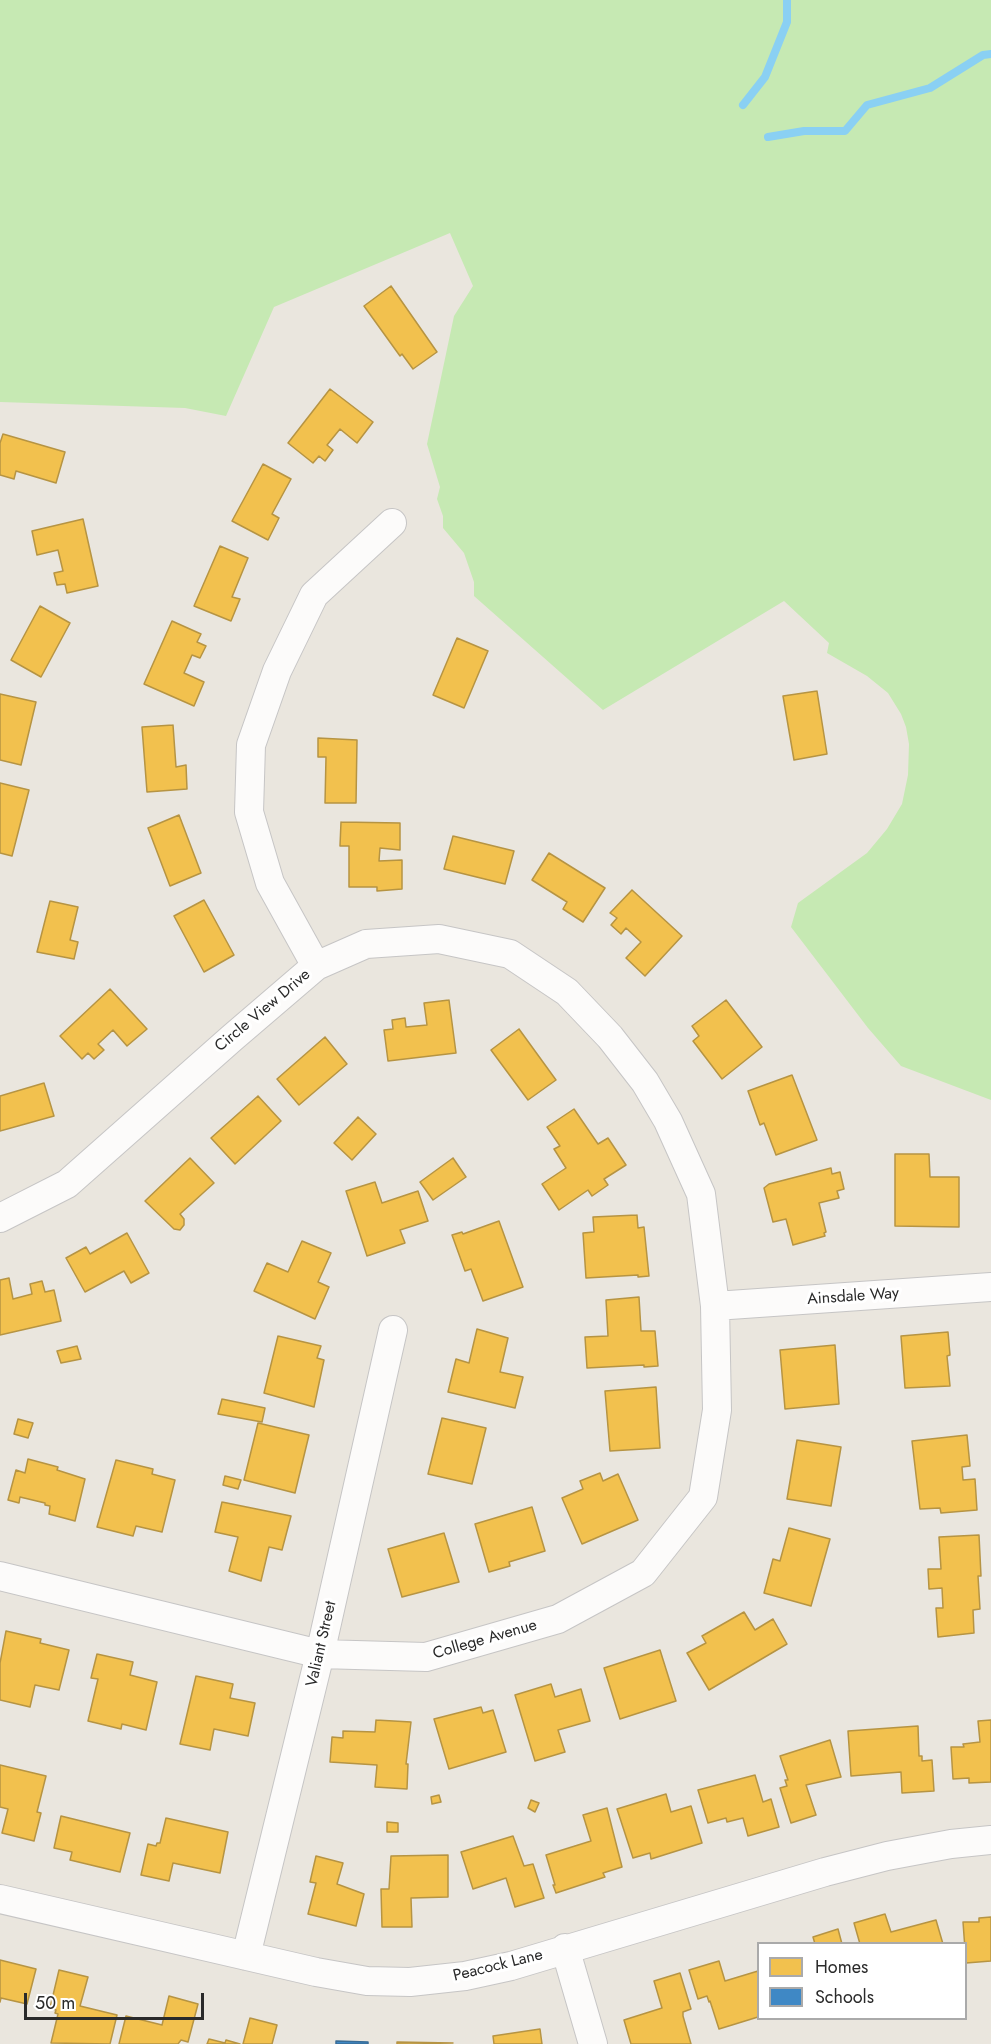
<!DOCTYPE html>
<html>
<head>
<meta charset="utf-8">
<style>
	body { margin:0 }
	#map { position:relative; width:991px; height:2044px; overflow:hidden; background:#eae6de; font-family:Jost,sans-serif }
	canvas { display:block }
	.legend { position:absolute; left:757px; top:1942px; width:210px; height:78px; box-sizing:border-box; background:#fff; border:2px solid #aaa; margin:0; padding:8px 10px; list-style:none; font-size:18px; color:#2a2a2a }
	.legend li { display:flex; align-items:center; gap:12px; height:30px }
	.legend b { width:30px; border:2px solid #aaa }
	.scale { position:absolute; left:24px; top:1993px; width:180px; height:27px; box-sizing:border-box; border:3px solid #2a2a2a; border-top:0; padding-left:8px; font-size:18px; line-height:21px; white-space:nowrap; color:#2a2a2a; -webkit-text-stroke:4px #fff; paint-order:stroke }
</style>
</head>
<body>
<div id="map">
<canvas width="991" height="2044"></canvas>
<ul class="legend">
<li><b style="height:16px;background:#f2c14e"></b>Homes</li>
<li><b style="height:16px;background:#3f88c5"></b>Schools</li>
</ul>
<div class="scale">50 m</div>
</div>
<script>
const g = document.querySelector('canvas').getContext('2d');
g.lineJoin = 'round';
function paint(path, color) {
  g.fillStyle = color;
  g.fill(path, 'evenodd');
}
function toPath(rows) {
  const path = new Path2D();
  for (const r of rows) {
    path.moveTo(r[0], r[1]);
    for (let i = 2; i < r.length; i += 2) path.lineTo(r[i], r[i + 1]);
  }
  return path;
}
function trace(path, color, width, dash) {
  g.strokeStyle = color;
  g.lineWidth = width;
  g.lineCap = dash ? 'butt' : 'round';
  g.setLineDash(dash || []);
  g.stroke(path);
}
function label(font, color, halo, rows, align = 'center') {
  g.font = font + ' Jost,sans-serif';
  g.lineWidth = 6;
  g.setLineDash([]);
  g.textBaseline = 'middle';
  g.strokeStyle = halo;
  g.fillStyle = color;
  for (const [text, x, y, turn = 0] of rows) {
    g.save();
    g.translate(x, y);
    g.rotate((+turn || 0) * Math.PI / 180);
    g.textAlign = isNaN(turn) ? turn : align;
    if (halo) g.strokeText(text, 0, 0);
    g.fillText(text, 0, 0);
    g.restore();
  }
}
paint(toPath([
	[0,0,991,0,991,1100,901,1066,868,1028,791,927,798,903,867,853,887,829,902,804,908,775,909,744,906,727,901,714,888,693,867,676,827,653,829,643,784,601,603,710,474,596,474,582,464,553,443,528,443,516,437,499,440,487,427,444,454,316,473,286,450,233,274,307,226,416,185,408,0,402]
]), '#c6e9b3');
const homes = toPath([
	[391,286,437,352,413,369,402,354,400,356,364,306,391,286],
	[330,389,373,422,357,443,340,429,327,445,333,450,325,461,319,456,313,463,288,443,330,389],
	[3,434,65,452,56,483,16,471,14,479,0,475,0,443,3,434],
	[263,464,291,479,272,514,279,518,268,540,232,521,263,464],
	[83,519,98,586,67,593,65,584,57,585,54,573,63,571,58,550,37,555,32,531,83,519],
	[220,546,248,558,232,597,240,599,231,621,194,606,220,546],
	[40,606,70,623,41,677,11,660,40,606],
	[172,621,201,634,197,642,206,646,200,658,192,655,184,673,204,682,194,706,144,684,172,621],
	[457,638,488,651,464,708,433,695,457,638],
	[817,691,827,754,794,760,783,696,817,691],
	[0,694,36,702,21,765,0,760,0,694],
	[173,725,176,767,186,765,187,789,147,792,142,727,173,725],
	[318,738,357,740,356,803,325,803,326,757,318,757,318,738],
	[0,783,29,790,12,856,0,853,0,783],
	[179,815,201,873,170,886,148,828,179,815],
	[341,822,400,823,400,850,380,848,379,861,402,860,402,889,377,891,377,887,349,887,349,846,340,846,341,822],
	[453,836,514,851,505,884,444,869,453,836],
	[549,853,605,888,583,922,563,909,567,902,532,880,549,853],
	[632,890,682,936,645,976,626,958,641,942,626,928,621,934,611,925,617,918,610,913,632,890],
	[204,900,234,955,204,972,174,916,204,900],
	[50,901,78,907,70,940,78,942,74,959,37,952,50,901],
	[110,989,147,1029,127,1046,113,1030,98,1044,104,1050,94,1059,88,1053,82,1059,60,1036,110,989],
	[449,1000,456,1053,388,1061,384,1030,393,1029,392,1020,405,1018,406,1027,427,1025,424,1003,449,1000],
	[726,1000,762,1047,722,1079,693,1041,699,1036,692,1026,726,1000],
	[519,1029,556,1080,528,1100,491,1050,519,1029],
	[325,1037,347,1064,299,1105,277,1079,325,1037],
	[792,1075,817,1140,776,1155,764,1123,760,1125,748,1091,792,1075],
	[44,1083,54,1116,0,1131,0,1096,44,1083],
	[258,1096,281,1121,235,1164,211,1138,258,1096],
	[574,1109,598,1144,608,1138,626,1165,604,1179,608,1185,592,1196,588,1190,559,1210,542,1184,566,1168,554,1149,560,1146,547,1127,574,1109],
	[358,1117,376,1134,352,1160,334,1143,358,1117],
	[895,1154,929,1154,930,1177,959,1177,959,1227,895,1226,895,1154],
	[190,1158,214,1183,180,1214,184,1219,184,1225,180,1230,174,1229,145,1201,190,1158],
	[453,1158,466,1177,433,1200,420,1182,453,1158],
	[831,1168,832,1174,840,1172,844,1189,837,1191,839,1198,819,1203,826,1232,824,1233,825,1236,793,1245,786,1219,773,1222,764,1188,769,1184,831,1168],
	[375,1182,382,1203,418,1191,428,1221,400,1230,405,1243,367,1256,346,1191,375,1182],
	[637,1215,638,1228,644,1227,649,1276,638,1277,638,1275,586,1278,583,1233,594,1232,593,1217,637,1215],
	[499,1221,523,1287,483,1301,471,1269,465,1271,452,1235,462,1232,463,1234,499,1221],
	[127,1233,149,1273,131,1283,124,1271,85,1292,66,1258,86,1247,90,1254,127,1233],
	[302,1241,331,1253,318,1282,329,1287,315,1319,254,1291,267,1263,288,1272,302,1241],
	[9,1278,13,1299,32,1294,30,1284,42,1281,45,1292,54,1290,61,1321,0,1335,0,1280,9,1278],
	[639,1297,641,1331,655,1331,658,1366,644,1367,644,1365,587,1368,585,1337,608,1336,606,1300,639,1297],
	[477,1329,508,1338,500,1372,523,1377,515,1408,448,1392,456,1359,469,1363,477,1329],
	[948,1332,950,1355,947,1356,950,1386,905,1388,901,1336,948,1332],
	[278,1336,321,1346,317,1358,324,1360,314,1407,264,1393,278,1336],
	[835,1345,839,1404,785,1409,780,1350,835,1345],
	[77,1346,81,1359,61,1363,57,1351,77,1346],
	[656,1387,660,1448,610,1451,605,1391,656,1387],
	[222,1399,265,1408,262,1422,218,1414,222,1399],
	[442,1418,486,1428,472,1484,428,1474,442,1418],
	[18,1419,33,1423,28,1438,14,1434,18,1419],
	[258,1423,309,1435,295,1493,244,1480,258,1423],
	[967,1435,970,1466,962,1467,963,1480,975,1479,977,1510,941,1513,940,1508,920,1509,912,1441,967,1435],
	[797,1440,841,1447,831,1506,787,1499,797,1440],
	[28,1459,58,1467,57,1470,85,1479,75,1521,49,1514,50,1506,45,1505,45,1503,20,1497,19,1503,8,1500,16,1470,25,1473,28,1459],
	[116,1460,153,1469,152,1474,175,1480,162,1532,136,1526,133,1536,97,1527,116,1460],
	[600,1473,603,1481,618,1474,638,1520,582,1544,562,1498,583,1489,580,1481,600,1473],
	[225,1476,241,1480,238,1489,223,1485,225,1476],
	[222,1502,291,1516,282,1550,269,1547,261,1581,229,1571,238,1537,215,1532,222,1502],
	[532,1507,545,1551,509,1562,510,1566,489,1572,475,1524,532,1507],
	[789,1528,830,1539,811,1606,764,1593,773,1559,780,1561,789,1528],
	[444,1533,459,1582,402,1597,388,1549,444,1533],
	[979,1535,981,1576,978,1576,980,1609,973,1610,974,1633,938,1637,936,1608,943,1608,942,1588,929,1589,928,1569,941,1569,939,1537,979,1535],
	[744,1612,755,1630,773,1619,787,1644,709,1690,687,1653,706,1643,702,1636,744,1612],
	[6,1631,41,1639,40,1643,69,1650,59,1690,35,1685,30,1707,0,1700,0,1663,6,1631],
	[660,1650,676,1701,620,1719,604,1668,660,1650],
	[97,1654,133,1662,130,1675,157,1682,146,1730,122,1724,121,1729,88,1721,98,1679,91,1678,97,1654],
	[196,1676,233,1684,230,1698,255,1703,248,1736,214,1729,210,1750,180,1744,196,1676],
	[551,1684,555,1697,581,1689,590,1721,558,1730,565,1752,535,1761,515,1695,551,1684],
	[481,1707,483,1713,493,1710,506,1752,449,1769,434,1719,481,1707],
	[376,1720,411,1722,406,1764,408,1764,407,1789,375,1787,377,1765,330,1762,332,1737,343,1738,343,1731,375,1732,376,1720],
	[991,1720,991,1782,969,1783,969,1778,953,1779,951,1747,964,1747,963,1744,980,1742,978,1721,991,1720],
	[918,1726,919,1756,922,1756,922,1761,932,1760,934,1791,902,1793,901,1772,851,1776,848,1731,918,1726],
	[830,1740,841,1777,806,1785,816,1815,791,1823,780,1788,787,1786,785,1780,788,1780,780,1756,830,1740],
	[0,1765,46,1776,37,1812,41,1813,34,1841,2,1833,8,1809,0,1807,0,1765],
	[755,1775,763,1802,771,1799,779,1827,748,1836,743,1818,727,1822,726,1818,708,1823,698,1790,755,1775],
	[666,1794,671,1812,691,1806,702,1843,651,1859,650,1853,633,1858,617,1809,666,1794],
	[439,1795,441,1802,432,1804,431,1797,439,1795],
	[531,1800,539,1803,535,1812,528,1808,531,1800],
	[607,1808,622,1867,603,1873,605,1877,556,1893,553,1885,555,1885,546,1855,591,1841,583,1815,607,1808],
	[61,1816,130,1833,120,1872,70,1860,72,1852,54,1848,61,1816],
	[166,1818,228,1832,220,1873,173,1863,169,1881,141,1875,148,1844,156,1846,157,1843,160,1843,166,1818],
	[387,1822,398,1823,398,1832,387,1832,387,1822],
	[513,1836,524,1866,533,1864,544,1898,515,1907,506,1878,473,1889,461,1852,513,1836],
	[448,1855,448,1897,411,1898,412,1927,382,1927,381,1889,389,1889,391,1856,448,1855],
	[316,1856,343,1863,337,1884,364,1894,356,1926,308,1914,316,1883,310,1882,316,1856],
	[885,1914,891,1932,936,1920,943,1944,860,1944,854,1923,885,1914],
	[991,1917,991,1961,966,1963,963,1922,979,1922,979,1918,991,1917],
	[838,1929,842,1944,815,1944,813,1937,838,1929],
	[0,1960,36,1969,27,2004,1,1998,0,2002,0,1960],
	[719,1961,725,1981,758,1971,758,2017,719,2029,710,2001,709,2002,707,1996,698,1999,689,1970,719,1961],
	[59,1970,88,1977,80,2006,117,2015,110,2044,51,2043,58,2014,55,2013,56,2010,50,2008,59,1970],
	[680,1973,691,2009,683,2012,683,2016,691,2044,631,2044,624,2020,662,2008,654,1981,680,1973],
	[169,1996,198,2004,188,2042,181,2040,178,2044,119,2044,126,2016,162,2025,169,1996],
	[250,2018,277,2025,272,2044,243,2044,250,2018],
	[540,2029,542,2044,494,2044,493,2036,540,2029],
	[209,2039,225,2043,226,2040,240,2044,207,2044,209,2039],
	[397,2042,453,2043,397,2044,397,2042]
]);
paint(homes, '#f2c14e');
trace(homes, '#b69443', 1.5);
const schools = toPath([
	[336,2041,368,2042,368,2044,336,2044,336,2041]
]);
paint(schools, '#3f88c5');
trace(schools, '#396c96', 1.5);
trace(toPath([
	[743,105,765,77,787,22,787,0],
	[768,137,804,131,845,131,867,105,930,88,983,55,991,54]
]), '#8ad0f3', 8);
const street = toPath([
	[316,966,270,883,249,812,251,745,277,671,314,595,392,523],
	[0,1218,67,1184,232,1038,316,966,366,944,439,939,510,954,567,992,610,1037,645,1082,668,1121,701,1194,715,1306,717,1410,703,1497,643,1573,558,1619,426,1657,320,1654,0,1576],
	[715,1306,991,1287],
	[0,1899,316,1972,367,1981,410,1982,465,1976,511,1966,825,1872,887,1856,951,1844,991,1840],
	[565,1948,593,2044],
	[246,1956,320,1654,393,1330]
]);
trace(street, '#c6c5c5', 30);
trace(street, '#fcfbfa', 28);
label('16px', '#2a2a2a', '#fff', [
	["Circle View Drive",263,1011,-40],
	["Ainsdale Way",853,1297,-4],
	["College Avenue",485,1640,-16],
	["Valiant Street",322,1644,-77],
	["Peacock Lane",498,1966,-14]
]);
</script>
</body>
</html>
